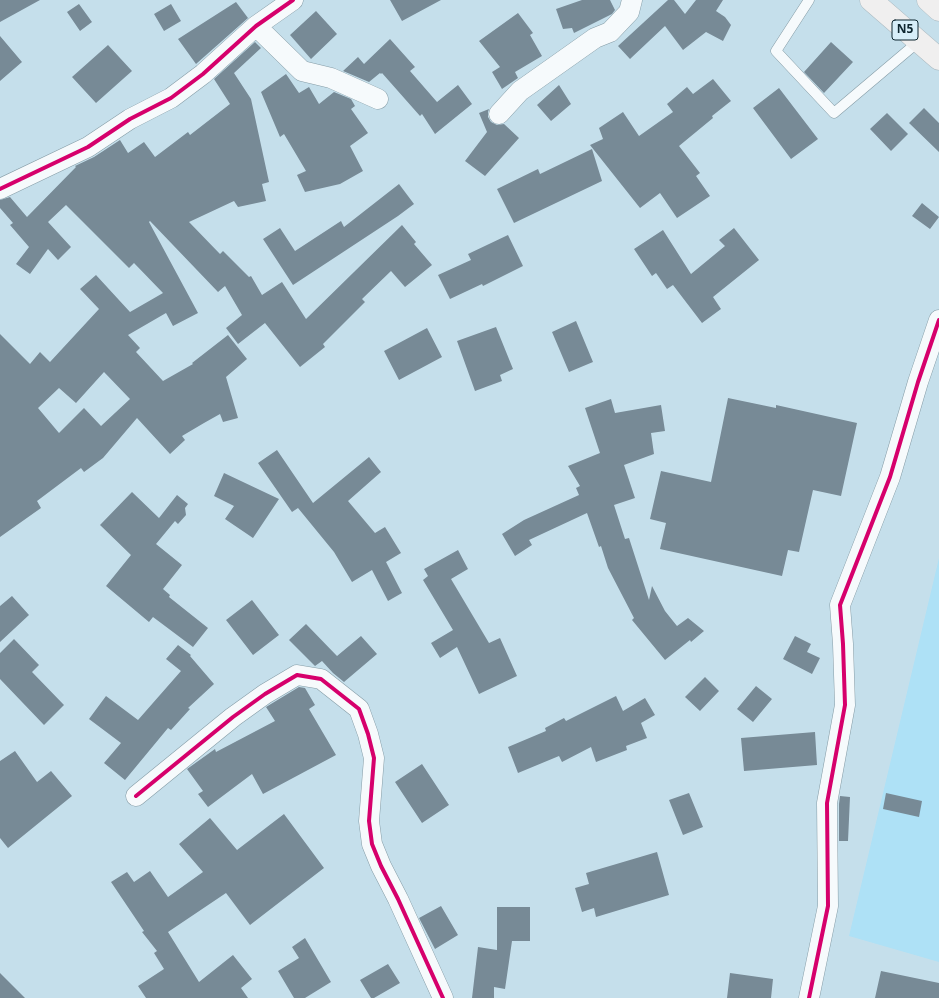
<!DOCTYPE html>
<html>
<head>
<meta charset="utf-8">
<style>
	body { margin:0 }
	canvas { display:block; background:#c5dfeb }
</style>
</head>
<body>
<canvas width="939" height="998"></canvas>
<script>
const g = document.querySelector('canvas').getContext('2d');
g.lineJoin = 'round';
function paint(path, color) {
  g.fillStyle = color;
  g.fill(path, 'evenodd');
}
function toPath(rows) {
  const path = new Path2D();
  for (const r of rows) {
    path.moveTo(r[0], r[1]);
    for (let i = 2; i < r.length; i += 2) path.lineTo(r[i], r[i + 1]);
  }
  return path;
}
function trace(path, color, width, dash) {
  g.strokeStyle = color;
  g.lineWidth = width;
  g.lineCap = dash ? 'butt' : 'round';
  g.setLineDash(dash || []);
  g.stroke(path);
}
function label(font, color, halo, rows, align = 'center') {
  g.font = font + ' "Open Sans",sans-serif';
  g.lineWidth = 4;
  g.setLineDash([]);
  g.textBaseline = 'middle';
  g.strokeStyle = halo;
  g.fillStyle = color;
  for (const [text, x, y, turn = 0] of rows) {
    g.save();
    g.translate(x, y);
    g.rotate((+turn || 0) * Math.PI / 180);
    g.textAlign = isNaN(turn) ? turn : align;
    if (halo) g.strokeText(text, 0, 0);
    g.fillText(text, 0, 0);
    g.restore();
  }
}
paint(toPath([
	[939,558,939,962,849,936]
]), '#aee1f6');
paint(toPath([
	[0,0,40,0,0,22],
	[390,0,441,0,402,21],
	[582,0,610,0,615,10,612,14,574,33,572,28,563,29,556,9],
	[668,0,674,0,685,14,696,0,723,0,716,11,725,17,731,25,723,41,706,32,683,50,665,26,630,59,618,46],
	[236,2,248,18,196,64,178,39],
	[79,4,92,22,80,31,67,12],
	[171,4,181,21,164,31,154,14],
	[316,11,337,34,311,59,290,35],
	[518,13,533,33,530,35,542,56,515,72,518,78,502,89,492,72,500,67,479,41],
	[0,36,22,62,0,81],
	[390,39,415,67,410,71,437,102,458,85,472,104,435,134,422,114,420,116,382,73,381,74,380,73,369,82,343,71,358,57,364,64],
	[255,42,261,48,234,73,251,99,269,182,262,184,266,201,238,207,234,201,189,222,220,254,223,251,249,277,251,276,262,295,282,282,306,319,402,225,416,242,414,244,432,265,405,287,391,271,362,299,365,302,323,344,325,347,300,367,265,323,238,344,226,328,242,315,225,286,218,292,150,221,149,222,198,313,173,326,166,313,128,335,140,348,136,352,163,381,193,364,192,363,228,335,247,359,226,377,238,418,223,422,220,414,204,423,182,436,185,440,170,454,137,418,103,458,84,472,81,468,37,501,41,508,0,537,0,334,30,364,40,352,50,362,99,309,80,289,96,275,130,312,163,293,134,263,129,268,66,205,48,222,71,247,58,260,48,249,30,274,16,264,29,247,10,225,13,223,0,208,0,200,10,197,27,217,76,167,75,166,94,157,120,140,128,153,144,142,155,157,188,132,190,135,230,104,214,79],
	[104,372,130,399,101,426,84,408,59,433,38,408,59,388,76,403],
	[831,42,853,62,824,93,804,72],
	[108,45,132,71,96,103,72,77],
	[286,74,299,93,309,87,319,104,334,92,351,99,355,106,351,109,368,133,350,146,363,171,340,184,305,192,297,175,306,171,284,134,280,137,261,92],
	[713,79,731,101,712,116,713,118,679,146,700,173,696,176,710,196,677,218,660,193,640,208,590,145,603,139,599,128,623,112,639,136,673,112,667,104,687,87,693,94],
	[559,85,571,104,551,121,537,105],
	[779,88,818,139,791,159,753,108],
	[924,108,939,123,939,152,909,123],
	[489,109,488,112,488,117,491,122,497,125,504,124,519,138,485,176,465,161,487,132,479,113],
	[887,113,908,134,891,151,870,129],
	[592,149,602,181,514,223,497,189,538,169,540,174],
	[399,184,414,204,398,216,293,285,263,239,280,228,295,251,341,221,344,227],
	[922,203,939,217,930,229,912,216],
	[734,228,759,260,713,297,721,309,702,323,673,285,667,289,656,273,652,276,634,249,663,230,691,274,725,246,719,240],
	[508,235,523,266,483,286,482,284,450,299,438,275,471,260,468,254],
	[576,321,593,362,569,372,552,332],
	[496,327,513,369,500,375,502,381,475,391,457,341],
	[427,328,442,357,399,380,384,351],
	[728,398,776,408,776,405,857,423,841,496,813,490,799,552,788,550,782,576,660,549,666,523,650,519,661,471,711,482],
	[611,399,615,413,661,405,665,431,651,433,654,454,624,465,635,498,614,505,625,539,629,538,649,600,652,586,665,611,677,626,688,618,704,631,691,642,690,640,665,660,632,620,634,618,608,568,601,546,599,547,587,513,529,540,532,545,515,556,502,534,524,520,579,495,576,488,580,486,568,466,600,453,585,408],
	[277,450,313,503,369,457,381,472,348,501,375,533,385,527,401,553,386,562,402,593,388,601,372,570,352,582,334,552,298,508,292,512,258,463],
	[224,473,279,499,253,538,225,519,234,506,214,496],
	[132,492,159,518,177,495,188,504,185,508,186,515,178,524,175,521,156,544,182,565,163,589,170,595,169,597,208,628,193,647,153,617,149,622,106,586,131,555,100,525],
	[458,550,468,569,451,579,489,643,500,638,517,676,479,694,457,647,440,658,431,643,453,630,423,580,428,576,424,569],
	[12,596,29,615,0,642,0,606],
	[252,600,279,635,253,655,226,620],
	[306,624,337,656,361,636,377,654,344,682,333,673,322,661,315,666,289,640],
	[795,636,811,644,807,652,820,658,812,674,783,659],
	[14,639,39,665,32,672,64,705,44,725,0,679,0,653],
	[178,645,191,655,190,656,214,684,188,708,190,709,171,730,168,728,125,780,104,763,121,743,89,719,106,696,138,720,181,671,166,659],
	[705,677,719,691,700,711,685,697],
	[756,686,772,699,753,722,737,709],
	[299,687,305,688,315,705,309,709,336,755,263,794,252,774,208,807,198,794,203,791,187,769,215,749,216,752,275,721,266,707],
	[616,696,623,711,645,698,655,715,641,723,647,738,626,746,627,750,596,762,591,747,562,762,559,756,518,773,508,747,546,731,545,728,564,718,566,721],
	[815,732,817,765,744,771,741,738],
	[15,751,37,782,51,771,72,796,8,848,0,838,0,761],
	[422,764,449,805,422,823,395,782],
	[689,793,703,827,683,835,669,800],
	[886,793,922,801,919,817,883,809],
	[840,796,850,797,848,841,839,841,839,804],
	[284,814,324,868,250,925,226,893,168,932,199,982,233,955,252,979,241,988,248,998,146,998,138,986,164,969,154,953,157,951,142,932,144,931,111,882,127,872,134,882,150,871,168,897,203,872,179,844,210,818,237,850],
	[657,852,669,895,596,917,594,908,582,912,575,888,589,884,586,873],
	[441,906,458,935,435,949,419,918],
	[497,907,530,907,530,941,512,941,505,989,494,987,494,998,472,998,478,947,497,950],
	[305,938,331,982,305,998,294,998,278,971,299,958,292,947],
	[388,964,400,983,374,998,371,998,360,980],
	[881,971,939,983,939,998,875,998],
	[0,973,25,998,0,998],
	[730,973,773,979,771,998,727,998]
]), '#778a96');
const lane = toPath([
	[809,0,776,51,834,113,918,42]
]);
const street = toPath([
	[256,26,302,71,331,78,378,99],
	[499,114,520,91,595,38,610,32,629,12,632,0],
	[0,189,88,147,130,119,171,98,203,74,256,26,293,0],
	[136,796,233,717,265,694,297,675,321,679,359,709,368,734,374,758,369,821,372,844,381,866,398,899,443,998],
	[809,998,828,906,827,803,845,705,843,644,840,605,890,477,918,382,939,320]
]);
const primary = toPath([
	[871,0,939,59],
	[928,0,939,10]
]);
trace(lane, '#859ca6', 11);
trace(street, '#859ca6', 21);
trace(primary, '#adbcc3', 23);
trace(lane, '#f6fafc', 10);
trace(street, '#f6fafc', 20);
trace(primary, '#f0efef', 22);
trace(toPath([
	[0,189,88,147,130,119,171,98,203,74,256,26,293,0],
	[136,796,233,717,265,694,297,675,321,679,359,709,368,734,374,758,369,821,372,844,381,866,398,899,443,998],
	[809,998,828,906,827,803,845,705,843,644,840,605,890,477,918,382,939,320]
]), '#d6006c', 4);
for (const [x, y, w] of [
	[905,30,26]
]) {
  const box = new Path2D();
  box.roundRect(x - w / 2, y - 10, w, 20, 3);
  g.fillStyle = '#d7eef9';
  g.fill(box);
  trace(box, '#0e2630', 1);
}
label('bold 12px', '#0e2630', null, [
	["N5",905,30]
]);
</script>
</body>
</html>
